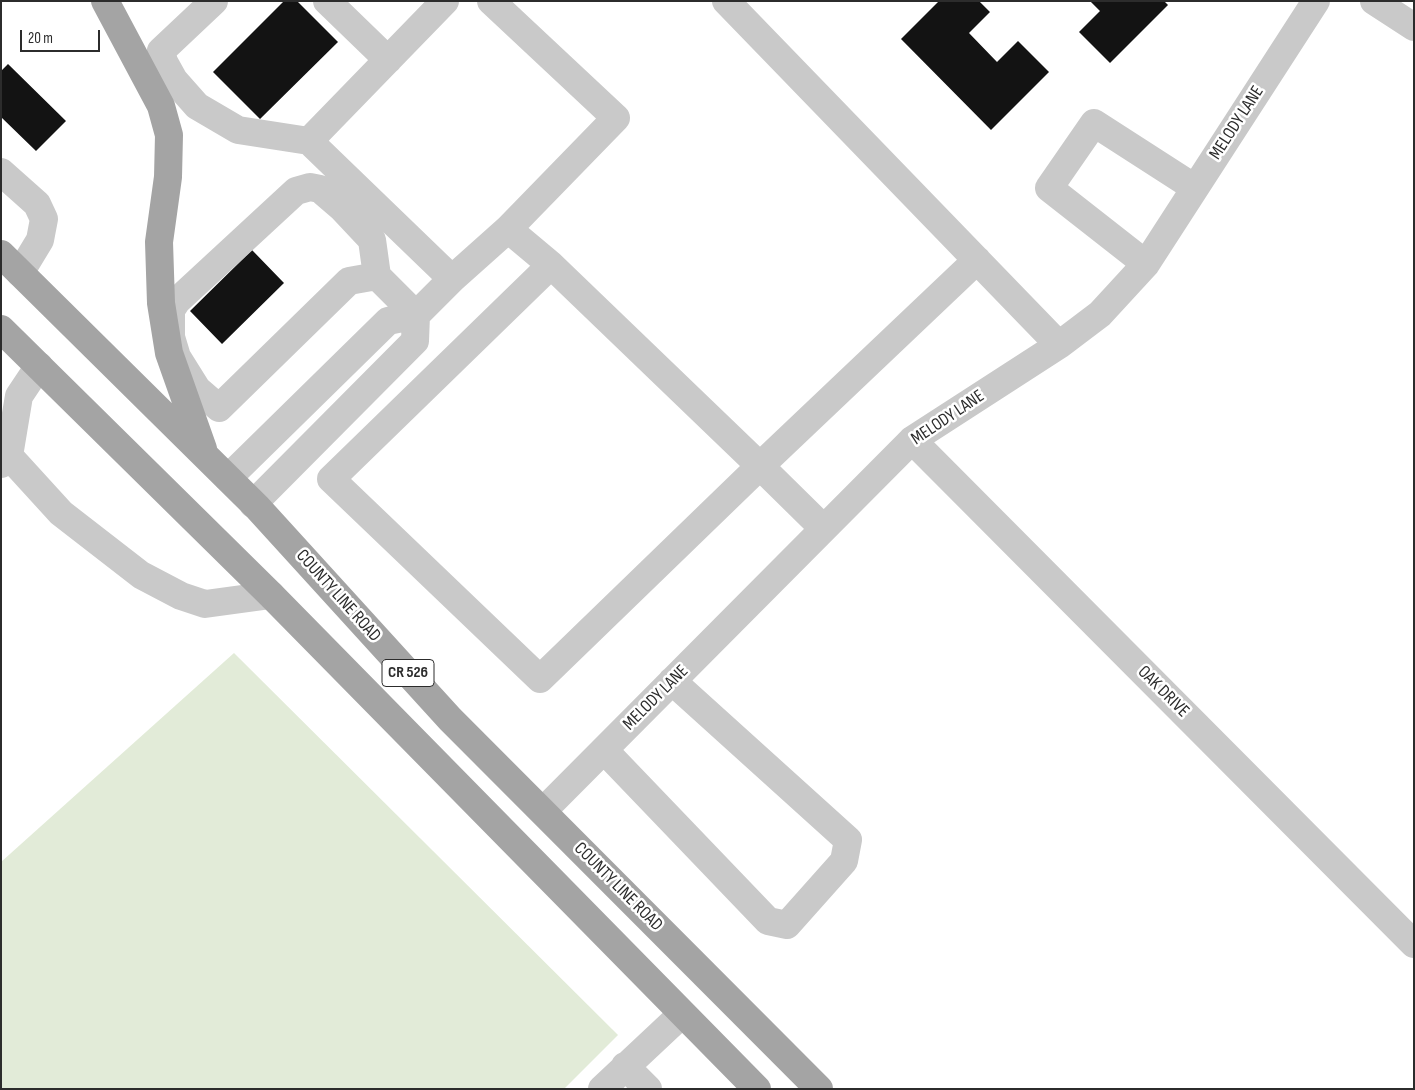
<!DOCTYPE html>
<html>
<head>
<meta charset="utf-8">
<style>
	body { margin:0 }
	#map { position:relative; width:1415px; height:1090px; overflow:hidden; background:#fff; font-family:"Sofia Sans Condensed",sans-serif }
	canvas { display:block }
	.frame { position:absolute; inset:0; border:2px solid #2c2c2c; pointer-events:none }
	.scale { position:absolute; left:20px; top:30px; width:80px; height:22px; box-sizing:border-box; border:2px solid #2c2c2c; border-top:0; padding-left:6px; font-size:15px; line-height:18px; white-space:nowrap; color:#2c2c2c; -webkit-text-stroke:4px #fff; paint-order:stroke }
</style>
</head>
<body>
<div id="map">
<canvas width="1415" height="1090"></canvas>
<div class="frame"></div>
<div class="scale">20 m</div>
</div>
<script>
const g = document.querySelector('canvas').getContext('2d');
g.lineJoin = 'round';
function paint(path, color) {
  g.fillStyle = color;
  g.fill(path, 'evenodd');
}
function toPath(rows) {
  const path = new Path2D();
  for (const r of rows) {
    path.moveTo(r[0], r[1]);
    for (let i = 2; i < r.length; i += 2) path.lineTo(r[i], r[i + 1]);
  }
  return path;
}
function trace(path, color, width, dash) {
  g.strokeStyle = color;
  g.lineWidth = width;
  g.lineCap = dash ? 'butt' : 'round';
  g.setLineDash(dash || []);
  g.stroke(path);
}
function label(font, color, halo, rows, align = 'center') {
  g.font = font + ' "Sofia Sans Condensed",sans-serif';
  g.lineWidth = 5;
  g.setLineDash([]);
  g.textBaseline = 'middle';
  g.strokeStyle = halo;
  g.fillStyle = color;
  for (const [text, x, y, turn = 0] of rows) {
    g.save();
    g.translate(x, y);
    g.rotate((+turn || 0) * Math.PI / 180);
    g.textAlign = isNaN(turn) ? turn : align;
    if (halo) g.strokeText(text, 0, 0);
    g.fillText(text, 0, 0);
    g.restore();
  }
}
paint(toPath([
	[234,653,618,1035,564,1089,1,1089,1,862]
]), '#e2ebd8');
paint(toPath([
	[284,1,297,1,338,42,260,119,213,72],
	[939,1,979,1,990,12,969,33,997,62,1018,41,1049,72,991,130,901,39],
	[1090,1,1164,1,1168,5,1110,63,1079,32,1100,11],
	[8,64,66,121,36,151,1,117,1,71],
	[252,250,284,283,222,344,190,311]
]), '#131313');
trace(toPath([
	[214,1,161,51,164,62,174,80,197,106,238,130,309,141,452,279,416,315,388,321,228,478],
	[327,1,388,60],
	[491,1,616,118,508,229,551,265],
	[726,1,1059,345],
	[1374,1,1414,27],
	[309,141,445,1],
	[1,172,37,204,44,219,40,240,20,273],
	[1146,264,1049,188,1094,123,1195,188],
	[452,279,508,229],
	[912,440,1414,944],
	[9,456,19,396,39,366],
	[1,464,9,456,61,513,141,575,181,596,205,604,271,595],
	[253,504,415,341,416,315,377,276,372,240,341,207,320,189,310,187,296,191,177,301,171,310,171,337,177,357,197,389,219,408,349,281,377,276],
	[823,528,760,466,540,679,331,479,551,265,760,466,977,260],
	[604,750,768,921,787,925,844,861,848,840,672,681],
	[543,811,912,440,1059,345,1100,314,1146,264,1316,1],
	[625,1066,648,1089],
	[602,1089,682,1014]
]), '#c9c9c9', 28);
trace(toPath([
	[105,1,161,106,169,135,168,177,159,242,161,303,169,353,203,449],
	[1,254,257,507,450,719,819,1089],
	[1,329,271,595,757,1089]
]), '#a4a4a4', 28);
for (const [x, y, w] of [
	[408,673,52]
]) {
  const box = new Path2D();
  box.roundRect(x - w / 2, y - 13.5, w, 27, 4);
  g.fillStyle = '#fff';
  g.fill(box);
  trace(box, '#2c2c2c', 1);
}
label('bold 16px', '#2c2c2c', null, [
	["CR 526",408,673]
]);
label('18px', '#2c2c2c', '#fff', [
	["MELODY LANE",1237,123,-57],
	["MELODY LANE",948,418,-34],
	["COUNTY LINE ROAD",338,596,48],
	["OAK DRIVE",1163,692,45],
	["MELODY LANE",656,698,-45],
	["COUNTY LINE ROAD",618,887,45]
]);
</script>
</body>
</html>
